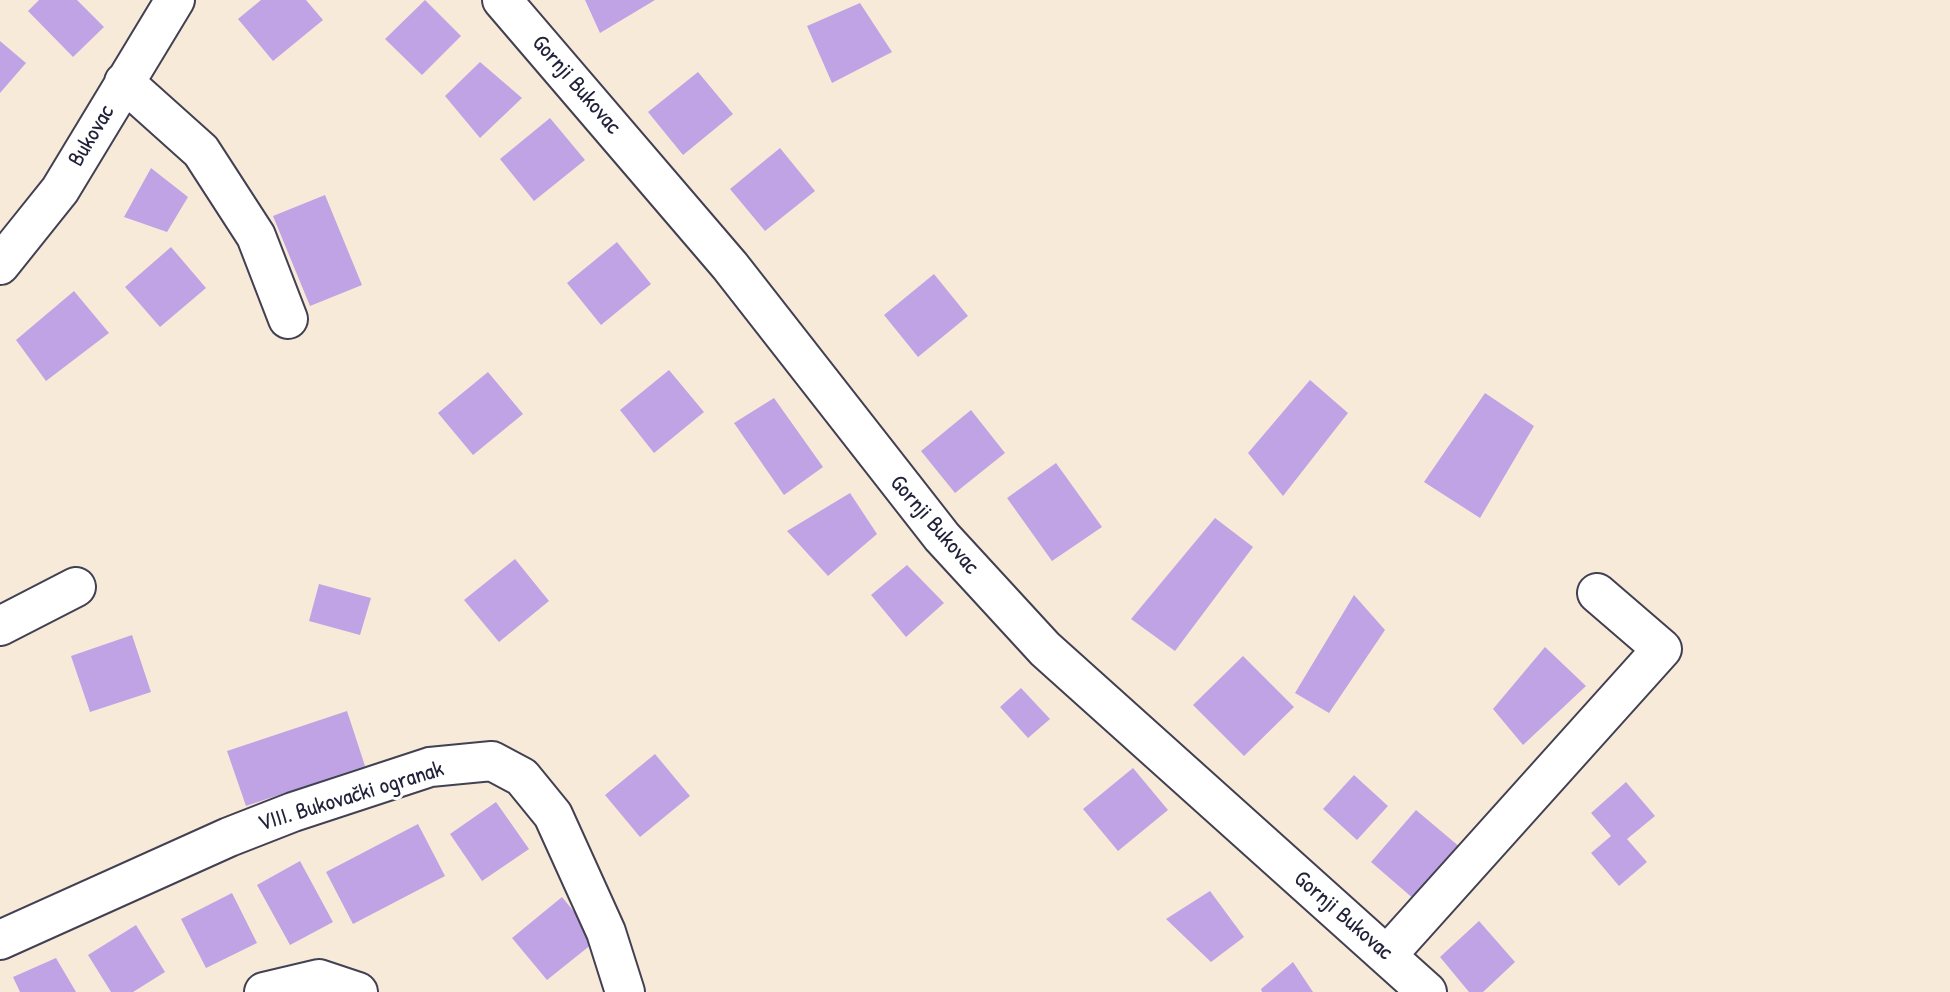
<!DOCTYPE html>
<html>
<head>
<meta charset="utf-8">
<style>
	body { margin:0 }
	canvas { display:block; background:#f7ead8 }
</style>
</head>
<body>
<canvas width="1950" height="992"></canvas>
<script>
const g = document.querySelector('canvas').getContext('2d');
g.lineJoin = 'round';
function paint(path, color) {
  g.fillStyle = color;
  g.fill(path, 'evenodd');
}
function toPath(rows) {
  const path = new Path2D();
  for (const r of rows) {
    path.moveTo(r[0], r[1]);
    for (let i = 2; i < r.length; i += 2) path.lineTo(r[i], r[i + 1]);
  }
  return path;
}
function trace(path, color, width, dash) {
  g.strokeStyle = color;
  g.lineWidth = width;
  g.lineCap = dash ? 'butt' : 'round';
  g.setLineDash(dash || []);
  g.stroke(path);
}
function label(font, color, halo, rows, align = 'center') {
  g.font = font + ' "Patrick Hand",sans-serif';
  g.lineWidth = 6;
  g.setLineDash([]);
  g.textBaseline = 'middle';
  g.strokeStyle = halo;
  g.fillStyle = color;
  for (const [text, x, y, turn = 0] of rows) {
    g.save();
    g.translate(x, y);
    g.rotate((+turn || 0) * Math.PI / 180);
    g.textAlign = isNaN(turn) ? turn : align;
    if (halo) g.strokeText(text, 0, 0);
    g.fillText(text, 0, 0);
    g.restore();
  }
}
paint(toPath([
	[39,0,77,0,104,27,73,57,28,11],
	[261,0,306,0,323,20,273,61,238,19],
	[425,0,461,36,422,75,385,39],
	[585,0,655,0,600,33],
	[860,3,892,52,832,83,807,26],
	[0,41,26,63,0,93],
	[480,62,522,98,480,138,445,96],
	[698,72,733,114,683,155,648,112],
	[550,118,585,160,534,201,500,159],
	[780,148,815,191,765,231,730,189],
	[151,168,188,197,167,232,124,217],
	[325,195,362,285,310,306,273,216],
	[617,242,651,284,601,325,567,283],
	[171,247,206,288,160,327,125,287],
	[934,274,968,316,918,357,884,315],
	[74,291,109,333,46,381,16,340],
	[669,370,704,412,654,453,620,410],
	[488,372,523,414,473,455,438,413],
	[1310,380,1348,413,1283,496,1248,453],
	[1485,393,1534,426,1480,518,1424,482],
	[774,398,823,467,784,495,734,423],
	[971,410,1005,453,955,493,921,451],
	[1056,463,1102,527,1052,561,1007,498],
	[850,493,877,534,828,576,787,531],
	[1215,518,1253,547,1175,651,1131,619],
	[515,559,549,601,499,642,464,600],
	[907,565,944,603,906,637,871,595],
	[319,584,371,598,360,635,309,621],
	[1354,595,1385,630,1329,713,1295,693],
	[132,635,151,692,90,712,71,656],
	[1545,647,1586,686,1523,745,1493,709],
	[1243,656,1294,707,1244,756,1193,705],
	[1021,688,1050,719,1028,738,1000,707],
	[347,711,365,766,246,806,227,751],
	[655,754,690,796,640,837,605,795],
	[1133,768,1168,810,1118,851,1083,809],
	[1354,775,1388,806,1357,840,1323,809],
	[1626,782,1655,816,1627,839,1647,862,1619,886,1591,853,1611,836,1591,813],
	[496,802,529,849,482,881,450,834],
	[1416,810,1461,848,1415,900,1371,862],
	[418,824,445,876,353,924,326,872],
	[300,861,333,922,290,945,257,885],
	[1210,891,1244,937,1211,962,1166,919],
	[232,893,257,943,206,968,181,919],
	[562,897,597,940,547,980,512,938],
	[1479,921,1515,962,1483,992,1469,992,1440,957],
	[136,925,165,972,133,992,111,992,88,955],
	[56,958,76,992,20,992,13,977],
	[1293,962,1313,992,1262,992,1261,989]
]), '#c0a3e5');
const minor = toPath([
	[502,0,730,266,942,537,1045,649,1427,992],
	[124,82,201,151,256,236,288,319],
	[0,265,60,190,175,0],
	[0,626,76,587],
	[0,940,229,837,293,812,430,767,492,761,522,777,553,815,606,932,625,992],
	[1388,954,1662,649,1597,593],
	[264,992,319,979,358,992]
]);
trace(minor, '#424053', 42);
trace(minor, '#fff', 38);
label('23px', '#22223b', '#fff', [
	["Gornji Bukovac",576,85,49],
	["Bukovac",92,136,-59],
	["Gornji Bukovac",934,525,49],
	["VIII. Bukovački ogranak",351,797,-17],
	["Gornji Bukovac",1343,916,41]
]);
</script>
</body>
</html>
